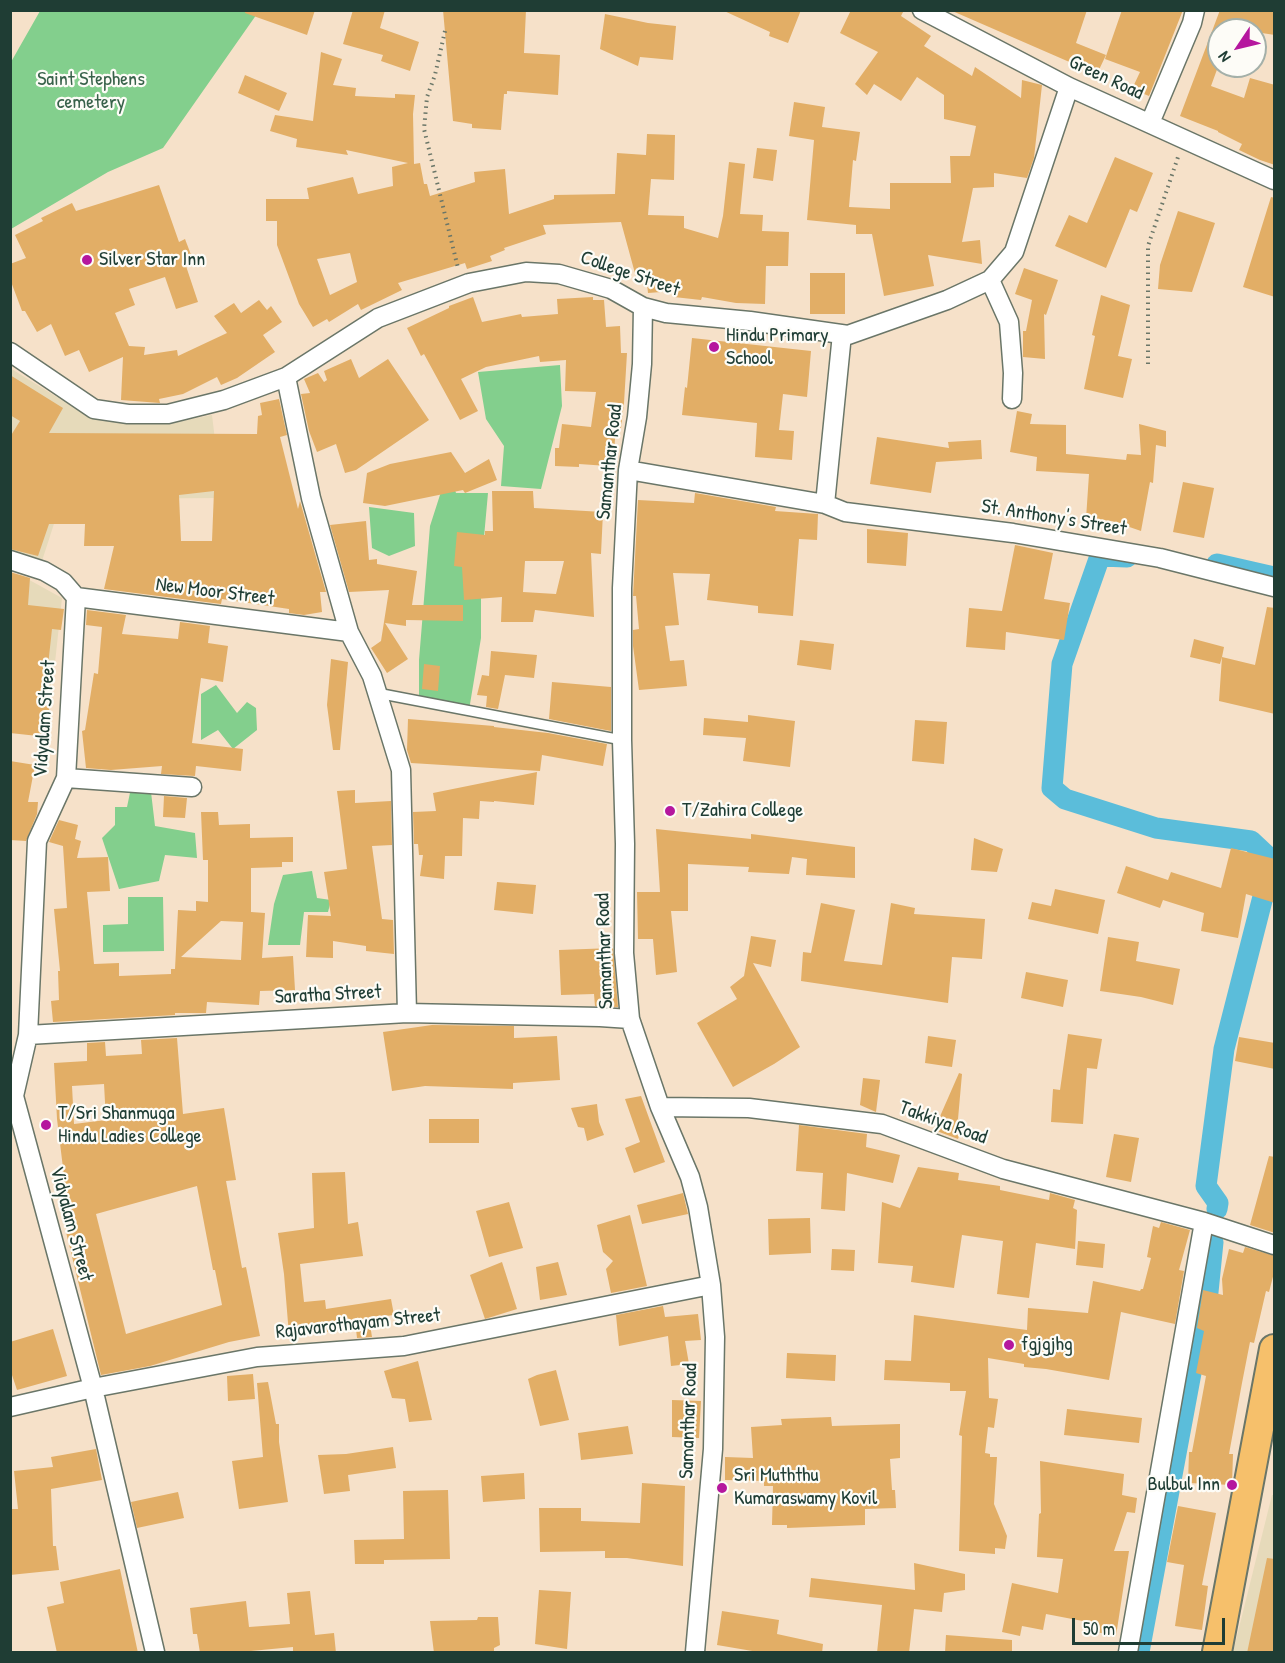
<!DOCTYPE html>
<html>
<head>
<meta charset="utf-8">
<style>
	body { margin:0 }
	#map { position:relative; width:1285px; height:1663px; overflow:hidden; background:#f6e1c9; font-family:"Patrick Hand",sans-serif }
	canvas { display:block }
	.frame { position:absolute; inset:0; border:12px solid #1f3d34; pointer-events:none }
	.north { position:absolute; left:1207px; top:18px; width:60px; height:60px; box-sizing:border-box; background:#fdfcf7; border:2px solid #a4b0a9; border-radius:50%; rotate:235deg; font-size:16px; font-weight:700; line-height:24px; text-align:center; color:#1f3d34 }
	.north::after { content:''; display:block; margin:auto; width:21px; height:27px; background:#b5179e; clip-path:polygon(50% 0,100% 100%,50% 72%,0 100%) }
	.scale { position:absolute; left:1072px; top:1618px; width:153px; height:27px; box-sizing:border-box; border:3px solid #1f3d34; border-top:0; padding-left:8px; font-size:18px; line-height:21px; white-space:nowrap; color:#1f3d34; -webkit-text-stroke:4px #fdfcf7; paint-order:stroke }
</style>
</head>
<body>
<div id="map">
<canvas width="1285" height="1663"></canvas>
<div class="frame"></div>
<div class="north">N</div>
<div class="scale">50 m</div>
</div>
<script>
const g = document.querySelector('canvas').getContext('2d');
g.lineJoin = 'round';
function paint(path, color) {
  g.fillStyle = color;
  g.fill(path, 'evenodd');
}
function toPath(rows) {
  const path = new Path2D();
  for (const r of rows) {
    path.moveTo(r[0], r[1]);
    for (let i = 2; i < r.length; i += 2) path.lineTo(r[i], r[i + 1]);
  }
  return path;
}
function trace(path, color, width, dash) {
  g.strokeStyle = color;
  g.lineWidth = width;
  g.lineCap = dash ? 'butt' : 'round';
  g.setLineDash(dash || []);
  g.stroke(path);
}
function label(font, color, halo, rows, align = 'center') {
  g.font = font + ' "Patrick Hand",sans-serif';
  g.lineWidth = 4.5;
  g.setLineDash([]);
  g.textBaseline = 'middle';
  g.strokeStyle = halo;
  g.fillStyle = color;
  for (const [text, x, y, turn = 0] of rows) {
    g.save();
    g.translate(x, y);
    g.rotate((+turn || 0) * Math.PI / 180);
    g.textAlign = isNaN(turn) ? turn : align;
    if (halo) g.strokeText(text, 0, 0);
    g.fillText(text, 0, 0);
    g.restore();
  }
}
paint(toPath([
	[10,368,89,417,172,423,212,415,222,498,62,499,41,564,11,555],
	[24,577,62,598,53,681,11,676],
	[1272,1495,1274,1495,1274,1652,1233,1652]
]), '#e6daba');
paint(toPath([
	[40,11,259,11,163,148,108,172,11,229,11,62],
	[560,365,562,406,541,489,501,486,504,446,486,419,478,372],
	[448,470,456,493,488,493,481,570,481,638,469,710,419,701,419,660,430,526],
	[369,507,414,513,415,546,389,556,372,548],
	[216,685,237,713,247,702,256,708,257,730,233,749,218,730,201,740,201,694],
	[131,788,151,792,155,826,195,833,197,858,165,855,159,881,119,889,102,838,115,825,115,807,127,807],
	[312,871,317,898,331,900,328,912,304,912,300,945,268,945,274,904,283,875],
	[128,897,163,897,164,951,103,952,103,925,128,924]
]), '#83cf8d');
trace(toPath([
	[1127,557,1100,556,1062,664,1052,788,1065,799,1156,828,1251,841,1267,856,1268,877,1224,1049,1206,1186,1218,1203,1217,1209],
	[1217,564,1274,577],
	[1139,1652,1199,1330,1208,1292,1213,1242]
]), '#5bbdda', 21);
paint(toPath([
	[245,10,315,10,307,35,245,13],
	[353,10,385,10,380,28,419,42,410,71,381,61,383,55,343,44],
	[443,10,526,10,524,53,560,55,558,95,507,91,507,94,504,94,501,130,472,128,472,124,453,121],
	[722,10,801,10,788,43,769,36,770,32],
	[851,10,904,10,901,16,931,36,924,46,972,76,975,67,1021,98,1022,80,1042,85,1034,158,1027,178,994,173,994,187,973,188,962,242,980,240,982,264,928,255,934,286,884,296,872,234,856,234,856,225,807,220,814,140,789,136,794,102,825,107,822,127,860,132,856,161,853,160,849,207,890,209,890,183,951,183,950,156,970,156,976,126,944,119,944,95,917,77,901,101,874,84,867,95,855,84,878,52,840,33],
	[950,10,1087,10,1076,43,1106,55,1097,74],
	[1122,10,1183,10,1149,96,1132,89,1140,72,1105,59],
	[1220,10,1275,10,1275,35,1255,32,1255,30,1219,30,1219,64,1211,86,1244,98,1250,78,1275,85,1275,165,1260,160,1239,150,1242,144,1218,132,1218,131,1180,116],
	[605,14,648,23,676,26,673,60,640,57,638,66,600,49],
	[321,52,342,59,333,85,356,88,355,96,395,98,395,94,415,95,413,114,414,164,420,163,424,184,427,184,430,196,475,182,474,172,505,169,509,214,554,199,554,195,615,194,617,153,646,155,647,134,675,135,674,180,651,179,648,215,684,216,684,228,718,238,723,216,729,162,745,164,740,214,763,215,762,231,789,232,788,266,766,266,765,304,736,303,702,297,701,300,674,297,674,291,648,293,646,274,636,277,621,222,543,225,546,234,504,248,505,250,490,256,492,261,467,269,465,263,398,283,402,290,361,310,358,304,329,322,327,319,313,327,299,304,277,245,277,221,266,221,266,199,309,199,307,188,353,177,358,194,393,186,392,167,408,163,346,150,348,155,296,147,297,139,270,131,275,115,313,121],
	[350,253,357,282,330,295,317,259],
	[245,75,287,93,279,111,238,93],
	[757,148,777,150,773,181,753,178],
	[1115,157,1153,173,1137,212,1130,209,1106,268,1055,246,1069,215,1087,223],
	[159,185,179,242,185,239,193,260,185,263,198,302,176,309,165,277,129,289,135,305,115,313,129,346,145,347,144,355,177,350,178,356,227,333,214,316,234,303,241,313,259,300,267,310,271,306,282,322,263,335,275,352,237,378,221,385,217,377,183,394,159,399,160,403,121,400,123,357,89,372,79,350,65,356,51,324,37,332,25,311,22,311,10,279,10,264,26,258,15,235,43,221,41,218,72,203,76,211],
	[1271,197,1275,198,1275,297,1243,287],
	[1178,211,1215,223,1192,292,1158,289,1160,265],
	[1024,268,1058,280,1046,315,1044,314,1045,359,1023,357,1023,331,1026,331,1032,300,1015,294],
	[810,273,845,273,845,314,810,314],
	[1101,295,1130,305,1118,356,1132,359,1123,398,1084,389,1095,336,1092,335],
	[473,297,482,322,521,314,522,317,558,314,557,299,593,297,593,300,604,300,606,327,620,326,621,353,627,353,624,403,621,428,616,428,614,451,609,451,608,466,579,464,579,467,555,466,555,448,559,448,562,424,591,427,596,392,565,391,566,360,540,362,539,356,486,367,461,379,478,411,460,420,424,354,421,356,407,328,449,308,449,306],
	[692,338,811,351,807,397,783,394,779,430,794,431,792,460,755,457,757,423,682,415,685,387,687,388],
	[351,359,359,378,388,359,429,420,356,470,345,473,336,444,317,452,309,431,301,394,310,393,304,379,318,373,324,382,327,380,324,371],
	[10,375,63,408,49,433,257,434,258,416,262,415,260,403,279,399,287,435,280,437,298,509,300,501,326,592,320,592,322,612,304,615,289,613,289,609,222,599,221,604,104,589,114,546,84,546,85,524,49,524,38,556,10,549,10,437,20,421,10,415],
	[214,491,212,541,181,541,179,495],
	[1017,411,1032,414,1030,424,1066,425,1066,454,1126,460,1127,454,1141,455,1139,424,1166,431,1166,447,1156,445,1153,483,1150,482,1141,531,1112,521,1086,519,1089,474,1036,471,1037,457,1010,452],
	[877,437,949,448,948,442,981,440,982,459,936,462,931,493,870,484],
	[451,452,465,473,489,459,497,480,465,493,463,490,385,506,363,503,367,473,390,464],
	[1183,482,1214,488,1204,538,1173,532],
	[492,491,533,491,534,508,603,512,601,554,591,553,594,617,535,610,533,622,501,622,502,597,464,600,462,567,454,566,457,532,485,535,485,531,493,531],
	[525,561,564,561,556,594,523,592],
	[695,493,776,507,775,511,818,514,817,540,799,539,793,616,758,613,758,606,707,600,710,574,673,573,679,625,665,626,670,661,684,660,687,686,639,690,633,646,633,630,639,629,636,596,633,596,638,500,694,503],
	[366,521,369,560,377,559,377,564,417,571,412,605,463,605,463,621,406,620,406,626,385,623,408,659,387,673,371,648,381,641,389,590,349,592,330,525],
	[867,529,908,533,906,566,867,563],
	[1015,545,1053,553,1044,599,1070,603,1064,640,1006,632,1005,650,966,647,969,608,1002,611],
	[10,572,30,578,28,605,64,609,61,630,52,629,46,684,51,684,47,737,10,733],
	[1267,607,1275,608,1275,714,1219,701,1222,657,1220,664,1190,657,1194,639,1224,647,1222,657,1255,665],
	[87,610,126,615,122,634,178,639,180,622,210,626,208,643,228,646,223,682,201,678,192,743,243,749,241,771,196,766,195,776,161,774,162,766,111,770,86,768,82,731,85,730,94,673,98,674,102,627,86,625],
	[800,640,834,644,831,670,797,665],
	[491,651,537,655,534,678,505,675,498,709,486,707,487,696,477,695,482,675,489,676],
	[331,659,348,662,340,750,333,750,327,705],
	[424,664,440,666,438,691,422,689],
	[552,682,611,687,611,731,549,719],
	[748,715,795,721,790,767,743,761,746,738,703,735,704,718,748,722],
	[408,719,494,726,494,727,548,733,607,744,603,766,542,755,540,771,411,763,407,750],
	[915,720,947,722,944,764,912,761],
	[10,761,35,765,28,802,38,802,37,814,26,841,10,840],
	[537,772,534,805,494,801,494,802,480,801,479,819,463,818,462,856,445,856,444,879,420,876,423,855,419,855,418,844,414,844,413,812,436,811,433,793],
	[355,790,355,803,391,801,392,845,372,846,382,919,393,920,394,954,366,951,366,946,333,941,333,958,306,957,308,915,331,916,324,872,347,869,337,791],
	[164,796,187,798,185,818,163,817],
	[201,812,218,812,219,825,250,824,250,838,293,837,293,862,282,862,282,867,251,868,251,912,265,913,262,958,293,956,295,990,260,991,259,1005,207,1002,206,1013,175,1013,175,1015,53,1022,51,1001,59,1000,58,971,60,971,54,909,67,908,63,846,49,842,59,820,78,825,75,839,81,841,77,858,108,857,110,891,87,892,94,964,119,963,119,976,171,974,171,969,175,969,178,910,196,911,196,901,208,902,208,860,203,860],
	[221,921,243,922,241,960,181,957],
	[656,829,751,839,751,834,855,847,855,878,806,875,807,859,792,857,789,874,748,872,749,867,688,864,688,911,671,911,677,972,656,975,653,939,638,939,637,892,660,892],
	[974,838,1003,849,997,872,971,870],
	[1231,848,1275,859,1275,903,1246,894,1238,938,1201,931,1204,913,1163,900,1160,908,1117,893,1126,866,1168,880,1171,872,1221,888],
	[497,882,536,885,533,914,494,910],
	[1055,889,1105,900,1098,934,1028,919,1032,902,1051,906],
	[821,903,855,910,844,961,882,965,891,903,915,908,914,914,985,919,982,959,952,957,948,1003,801,981,803,952,811,953],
	[751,936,776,940,771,967,753,963,800,1047,774,1064,733,1087,697,1023,737,999,730,987,744,976],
	[1108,937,1139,942,1136,961,1180,969,1173,1005,1141,997,1100,991],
	[613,948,618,1007,595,1006,594,994,561,995,559,950],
	[1026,972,1068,980,1063,1007,1021,998],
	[432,1025,514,1026,514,1038,557,1036,560,1080,513,1083,513,1089,425,1086,392,1091,383,1032],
	[1068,1034,1102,1039,1097,1069,1087,1068,1083,1124,1051,1122,1053,1089,1060,1090],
	[928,1036,956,1040,952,1067,925,1063],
	[1239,1037,1275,1043,1275,1069,1235,1061],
	[177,1038,183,1114,224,1108,236,1180,226,1181,242,1268,246,1267,260,1336,229,1342,150,1366,101,1375,53,1179,64,1176,57,1119,54,1063,87,1061,87,1043,105,1042,106,1056,142,1054,141,1040],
	[104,1084,106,1120,74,1124,72,1086],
	[197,1186,213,1270,215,1270,222,1305,126,1334,96,1214],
	[959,1073,962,1074,958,1119,964,1121,958,1139,934,1130],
	[863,1078,880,1080,876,1112,860,1105],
	[641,1096,665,1162,634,1173,625,1148,640,1142,625,1099],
	[597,1104,599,1122,604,1135,587,1141,584,1128,578,1127,571,1108],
	[429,1119,479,1119,479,1143,429,1143],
	[799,1125,867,1134,866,1147,900,1155,893,1183,847,1173,845,1211,821,1209,823,1173,796,1171],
	[1114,1134,1139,1138,1131,1182,1106,1177],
	[1269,1156,1275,1157,1275,1233,1250,1225],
	[918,1167,959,1173,958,1180,1000,1186,1000,1190,1049,1200,1050,1193,1075,1200,1073,1208,1077,1210,1075,1249,1036,1243,1029,1298,997,1294,1003,1241,962,1235,954,1288,911,1282,913,1266,878,1263,882,1202,900,1208],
	[345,1172,348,1224,358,1222,363,1256,300,1264,304,1302,325,1300,326,1309,391,1299,394,1315,369,1318,372,1337,357,1338,356,1329,289,1335,284,1274,278,1233,314,1228,312,1173],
	[683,1193,688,1214,642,1224,637,1205],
	[509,1202,523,1248,489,1257,476,1211],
	[630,1215,647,1286,611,1293,606,1269,613,1261,603,1252,597,1225],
	[810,1218,811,1253,769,1255,768,1219],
	[1161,1222,1190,1230,1179,1270,1184,1271,1175,1324,1121,1312,1109,1380,1046,1369,1024,1367,1024,1364,988,1358,989,1398,998,1399,994,1428,988,1427,985,1453,990,1454,990,1457,997,1457,994,1504,1007,1536,1005,1549,995,1548,995,1554,959,1551,962,1436,959,1435,966,1391,950,1391,950,1383,884,1380,885,1360,911,1361,914,1315,1027,1330,1028,1308,1088,1313,1093,1281,1140,1291,1141,1289,1143,1289,1151,1258,1147,1257,1153,1226,1159,1228],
	[1078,1241,1105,1244,1103,1268,1076,1265],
	[1245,1247,1275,1256,1275,1269,1269,1292,1266,1291,1254,1343,1250,1342,1242,1383,1229,1454,1233,1454,1232,1485,1188,1483,1189,1452,1192,1452,1206,1376,1196,1373,1204,1331,1197,1328,1203,1290,1223,1295,1222,1279,1229,1249,1243,1253],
	[832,1249,855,1250,854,1271,831,1270],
	[502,1262,517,1309,485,1319,470,1275],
	[558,1262,567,1295,540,1300,536,1267],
	[663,1306,665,1317,698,1314,701,1340,685,1341,689,1364,671,1366,668,1336,619,1346,616,1315],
	[53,1329,67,1376,17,1390,10,1369,10,1342],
	[787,1353,836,1355,835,1381,786,1378],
	[418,1361,432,1420,409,1422,405,1399,392,1398,384,1371],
	[556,1370,569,1420,540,1426,528,1379,537,1375],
	[253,1374,255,1399,228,1401,227,1376],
	[268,1382,276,1424,279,1424,279,1442,288,1502,239,1509,232,1461,263,1457,257,1383],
	[672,1400,701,1401,699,1438,672,1437],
	[1067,1409,1142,1418,1139,1443,1064,1435],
	[831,1417,832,1426,900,1424,900,1458,890,1459,892,1490,895,1490,896,1508,865,1509,865,1525,787,1528,787,1525,772,1525,773,1486,764,1486,764,1481,725,1480,725,1457,753,1458,751,1427,782,1425,781,1419],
	[628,1426,633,1454,581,1460,578,1433],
	[393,1447,396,1468,348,1475,350,1491,324,1494,318,1455,346,1454],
	[96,1449,102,1480,51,1489,53,1546,56,1546,59,1570,10,1575,10,1509,18,1509,14,1471,53,1467,51,1457],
	[1040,1461,1124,1474,1122,1495,1137,1498,1135,1513,1127,1512,1114,1551,1129,1551,1116,1636,1086,1630,1088,1622,1046,1614,1043,1630,1022,1626,1020,1636,1002,1632,1012,1583,1058,1593,1063,1559,1037,1557,1039,1514,1041,1513],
	[524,1473,525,1499,483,1502,481,1476],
	[642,1483,685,1486,683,1566,627,1558,605,1558,605,1551,540,1552,539,1508,581,1508,581,1521,640,1523],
	[448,1490,450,1559,384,1560,384,1564,355,1564,354,1540,404,1539,403,1491],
	[178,1492,184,1518,137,1528,131,1502],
	[1178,1506,1216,1513,1202,1585,1208,1586,1202,1630,1175,1626,1184,1565,1167,1562],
	[1267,1558,1275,1559,1275,1653,1247,1653],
	[914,1563,965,1574,965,1590,944,1593,942,1612,914,1609,909,1653,877,1653,882,1605,809,1597,811,1578,915,1590],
	[120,1569,138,1653,57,1653,47,1607,64,1603,60,1582],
	[539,1590,571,1592,567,1649,535,1644],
	[310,1591,315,1635,334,1633,336,1653,293,1653,293,1647,230,1653,200,1653,197,1634,193,1634,190,1608,246,1601,249,1627,290,1624,287,1593],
	[722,1611,779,1620,777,1634,823,1644,822,1653,764,1653,717,1645],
	[478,1617,498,1617,500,1645,494,1648,494,1653,434,1653,430,1621,477,1620],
	[946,1635,1012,1640,1012,1653,945,1653]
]), '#e2ae66');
const lane = toPath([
	[377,693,622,740]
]);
const street = toPath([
	[922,10,1069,87,1274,180],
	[1150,123,1192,23,1195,10],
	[990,280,1009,322,1013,373,1012,399],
	[643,307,642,364,637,417,628,470,622,588,622,740,625,844,624,953,630,1019,660,1107,690,1177,698,1207,711,1285,715,1337,713,1449,695,1652],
	[10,352,94,409,128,414,168,414,224,400,286,377,378,318,469,283,526,272,559,274,611,289,643,307,666,313,750,321,848,335,947,300,990,280,1014,252,1069,87],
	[286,377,311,498,349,632,372,676,401,770,407,1013],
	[628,470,825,504,845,512,1013,533,1160,558,1274,587],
	[825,504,842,334],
	[10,560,44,571,63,582,76,597,66,778,37,841,28,1035,14,1096,93,1388,155,1652],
	[76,597,349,632],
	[66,778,192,787],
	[28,1035,407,1013,600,1017,630,1019],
	[660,1107,749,1108,882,1124,1003,1169,1204,1222,1274,1245],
	[10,1407,93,1388,257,1357,404,1346,711,1285],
	[1128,1652,1204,1222]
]);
const primary = toPath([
	[1217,1652,1274,1349]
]);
trace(lane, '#6a7668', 12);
trace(street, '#6a7668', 21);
trace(primary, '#6a7668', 32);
trace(toPath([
	[445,31,435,75,427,97,424,129,458,268],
	[1148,364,1148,246,1178,157]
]), '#6a7668', 4, [1.5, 4.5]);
trace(lane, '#fff', 9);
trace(street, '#fff', 18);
trace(primary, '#f6c06b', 28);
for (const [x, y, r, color] of [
	[87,260,6,"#b5179e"],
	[714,347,6,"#b5179e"],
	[670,811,6,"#b5179e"],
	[46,1125,6,"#b5179e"],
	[1009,1345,6,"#b5179e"],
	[1232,1485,6,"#b5179e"],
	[722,1488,6,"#b5179e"]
]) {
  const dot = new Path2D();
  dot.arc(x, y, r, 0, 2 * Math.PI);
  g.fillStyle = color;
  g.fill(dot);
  trace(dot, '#fdfcf7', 2);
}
label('20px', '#1f3d34', '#fdfcf7', [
	["Green Road",1106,78,25],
	["College Street",630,274,19],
	["Samanthar Road",610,462,-84],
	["St. Anthony's Street",1054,518,9],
	["New Moor Street",215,592,7],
	["Vidyalam Street",45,719,-86],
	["Samanthar Road",605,951,-92],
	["Saratha Street",328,995,-3],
	["Takkiya Road",943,1123,20],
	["Vidyalam Street",71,1224,75],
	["Rajavarothayam Street",358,1324,-6],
	["Samanthar Road",689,1421,-88]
]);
label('20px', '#38624a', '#fdfcf7', [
	["Saint Stephens",91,80],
	["cemetery",91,103]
]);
label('20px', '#1f3d34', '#fdfcf7', [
	["Silver Star Inn",99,260],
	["Hindu Primary",726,336],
	["School",726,359],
	["T/Zahira College",682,811],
	["T/Sri Shanmuga",58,1114],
	["Hindu Ladies College",58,1137],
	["fgjgjhg",1021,1345],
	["Sri Muththu",734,1476],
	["Kumaraswamy Kovil",734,1499],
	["Bulbul Inn",1220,1485,"right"]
], 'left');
</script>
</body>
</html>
